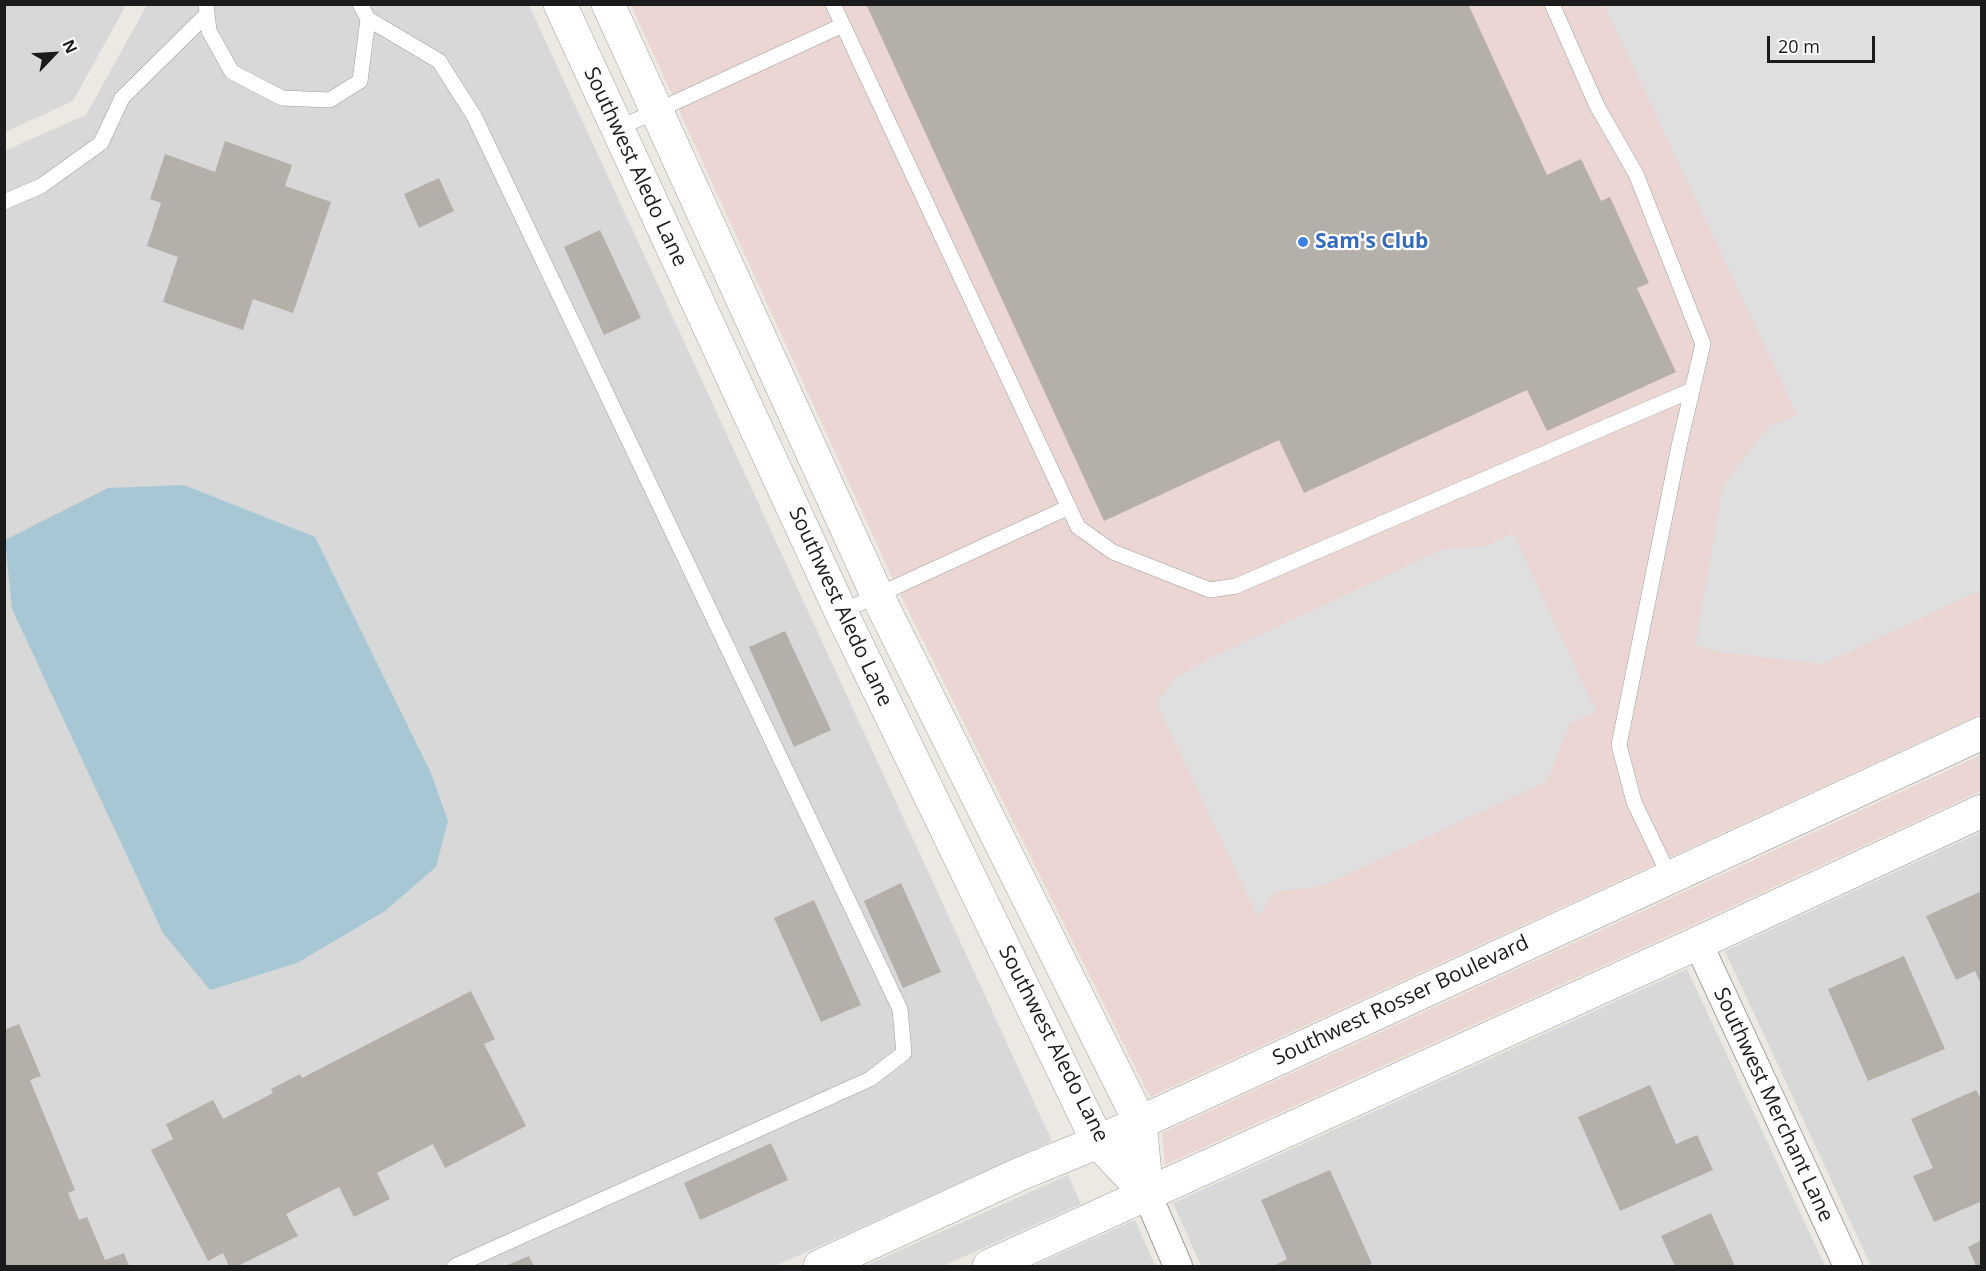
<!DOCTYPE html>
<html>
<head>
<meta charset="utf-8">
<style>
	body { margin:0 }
	#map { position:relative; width:1986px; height:1271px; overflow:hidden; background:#ece9e2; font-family:"Open Sans",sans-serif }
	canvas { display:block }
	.frame { position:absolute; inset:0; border:6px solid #1b1b1b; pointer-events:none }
	.north { position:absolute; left:24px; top:24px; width:60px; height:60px; -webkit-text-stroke:4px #fff; paint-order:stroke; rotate:65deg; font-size:16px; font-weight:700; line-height:24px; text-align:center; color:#1b1b1b }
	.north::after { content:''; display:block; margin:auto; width:21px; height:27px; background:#1b1b1b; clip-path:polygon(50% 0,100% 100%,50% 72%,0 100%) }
	.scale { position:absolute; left:1767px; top:36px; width:108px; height:27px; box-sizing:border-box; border:3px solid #1b1b1b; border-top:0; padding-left:8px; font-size:18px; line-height:21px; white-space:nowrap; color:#1b1b1b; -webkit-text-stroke:4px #fff; paint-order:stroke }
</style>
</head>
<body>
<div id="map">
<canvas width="1986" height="1271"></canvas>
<div class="frame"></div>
<div class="north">N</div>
<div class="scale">20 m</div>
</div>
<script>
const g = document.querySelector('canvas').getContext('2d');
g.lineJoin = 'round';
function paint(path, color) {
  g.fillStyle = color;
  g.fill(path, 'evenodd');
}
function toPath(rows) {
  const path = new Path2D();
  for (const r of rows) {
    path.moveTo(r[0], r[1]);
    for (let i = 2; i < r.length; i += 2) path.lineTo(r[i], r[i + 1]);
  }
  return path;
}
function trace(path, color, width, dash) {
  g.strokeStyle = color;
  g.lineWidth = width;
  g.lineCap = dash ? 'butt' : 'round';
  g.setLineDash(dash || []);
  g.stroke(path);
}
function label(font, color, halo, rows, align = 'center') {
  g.font = font + ' "Open Sans",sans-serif';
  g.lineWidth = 4.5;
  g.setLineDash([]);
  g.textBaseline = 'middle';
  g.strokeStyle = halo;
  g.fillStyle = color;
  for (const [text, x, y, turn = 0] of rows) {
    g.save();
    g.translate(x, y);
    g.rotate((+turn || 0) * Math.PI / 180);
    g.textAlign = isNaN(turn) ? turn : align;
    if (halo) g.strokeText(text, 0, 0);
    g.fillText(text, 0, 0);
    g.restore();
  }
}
paint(toPath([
	[5,4,126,5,73,101,5,132],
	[147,5,529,5,1052,1141,775,1266,5,1266,4,151,86,115],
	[1981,832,1981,1266,1871,1266,1725,951],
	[1687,969,1825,1266,1201,1266,1173,1203],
	[1068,1175,1081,1204,943,1266,865,1266],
	[1135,1220,1155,1266,1033,1266]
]), '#d9d8d8');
paint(toPath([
	[631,5,1981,5,1981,714,1150,1097,896,586],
	[1981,755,1981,791,1690,926,1165,1165,1162,1133]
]), '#ebd6d3');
paint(toPath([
	[1604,5,1981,5,1981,590,1823,664,1720,652,1695,645,1723,485,1768,427,1797,415],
	[1513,533,1596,712,1570,724,1547,781,1323,886,1274,892,1258,918,1156,703,1175,678,1214,656,1443,549,1487,546]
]), '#dfdfdf');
paint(toPath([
	[184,485,315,537,431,773,448,821,436,867,385,911,297,963,210,990,163,933,12,609,5,540,108,488]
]), '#a7c7d5');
paint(toPath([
	[866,4,1468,4,1547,175,1581,159,1601,201,1610,197,1649,283,1637,288,1676,372,1547,431,1527,390,1304,493,1279,440,1104,521],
	[225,141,292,165,285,186,331,202,293,313,253,299,243,330,163,302,178,257,147,246,161,203,150,199,165,154,215,172],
	[439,178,454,211,419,228,404,194],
	[600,230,641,318,604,335,564,247],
	[785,631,831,730,794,747,749,647],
	[901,883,941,972,903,988,864,901],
	[1982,891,1982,986,1975,971,1956,980,1926,916],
	[814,900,861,1005,821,1022,774,918],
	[1904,956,1945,1049,1868,1081,1828,989],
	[471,991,495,1039,484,1044,526,1126,445,1168,433,1144,377,1173,390,1199,354,1217,339,1187,286,1214,298,1236,238,1266,229,1266,223,1253,208,1261,151,1150,173,1139,166,1124,213,1100,223,1119,273,1093,271,1089,300,1074,302,1078],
	[19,1024,41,1076,30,1080,75,1190,68,1193,79,1220,87,1217,105,1260,124,1253,129,1266,4,1266,4,1030],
	[1650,1085,1676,1144,1697,1135,1713,1170,1620,1211,1578,1117],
	[1976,1090,1982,1101,1982,1201,1934,1222,1913,1176,1933,1168,1911,1119],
	[771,1143,788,1180,700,1220,684,1183],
	[1330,1170,1372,1264,1365,1266,1276,1266,1275,1265,1287,1259,1261,1200],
	[1711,1213,1735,1266,1675,1266,1661,1236],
	[1982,1240,1982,1266,1976,1266,1968,1247],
	[529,1256,534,1266,505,1266]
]), '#b4afa8');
const service = toPath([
	[206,4,209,31,232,72,282,98,330,100,360,81,368,19,360,4],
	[833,4,1078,527,1113,552,1210,590,1236,586,1692,390],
	[1552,4,1597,106,1636,174,1703,344,1679,446,1619,745,1634,802,1670,877],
	[368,19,439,61,474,116,900,1009,904,1053,870,1079,455,1266],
	[617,129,843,25],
	[4,202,41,186,101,143,122,98,207,14],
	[841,612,1069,507]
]);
const minor = toPath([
	[1698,943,1848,1266],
	[1147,1194,1178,1266]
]);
const tertiary = toPath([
	[560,4,841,612,1098,1142,1147,1194],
	[608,4,877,595,1140,1122,1147,1194],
	[820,1266,1020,1174,1098,1142,1982,733],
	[989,1266,1698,943,1982,811]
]);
trace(service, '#9f9f9f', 16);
trace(minor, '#9f9f9f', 30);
trace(tertiary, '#9f9f9f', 34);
trace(service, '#fff', 15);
trace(minor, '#fff', 28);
trace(tertiary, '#fff', 33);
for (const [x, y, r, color] of [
	[1303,242,6,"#3f7fe0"]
]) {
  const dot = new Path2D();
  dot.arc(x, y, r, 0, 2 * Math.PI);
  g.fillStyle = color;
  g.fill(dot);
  trace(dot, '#fff', 2);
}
label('21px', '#1b1b1b', '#fff', [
	["Southwest Aledo Lane",635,167,65],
	["Southwest Aledo Lane",840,607,65],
	["Southwest Rosser Boulevard",1401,1001,-25],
	["Southwest Aledo Lane",1053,1044,63],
	["Southwest Merchant Lane",1773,1105,65]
]);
label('bold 21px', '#366cbe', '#fff', [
	["Sam's Club",1315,242]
], 'left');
</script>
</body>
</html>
